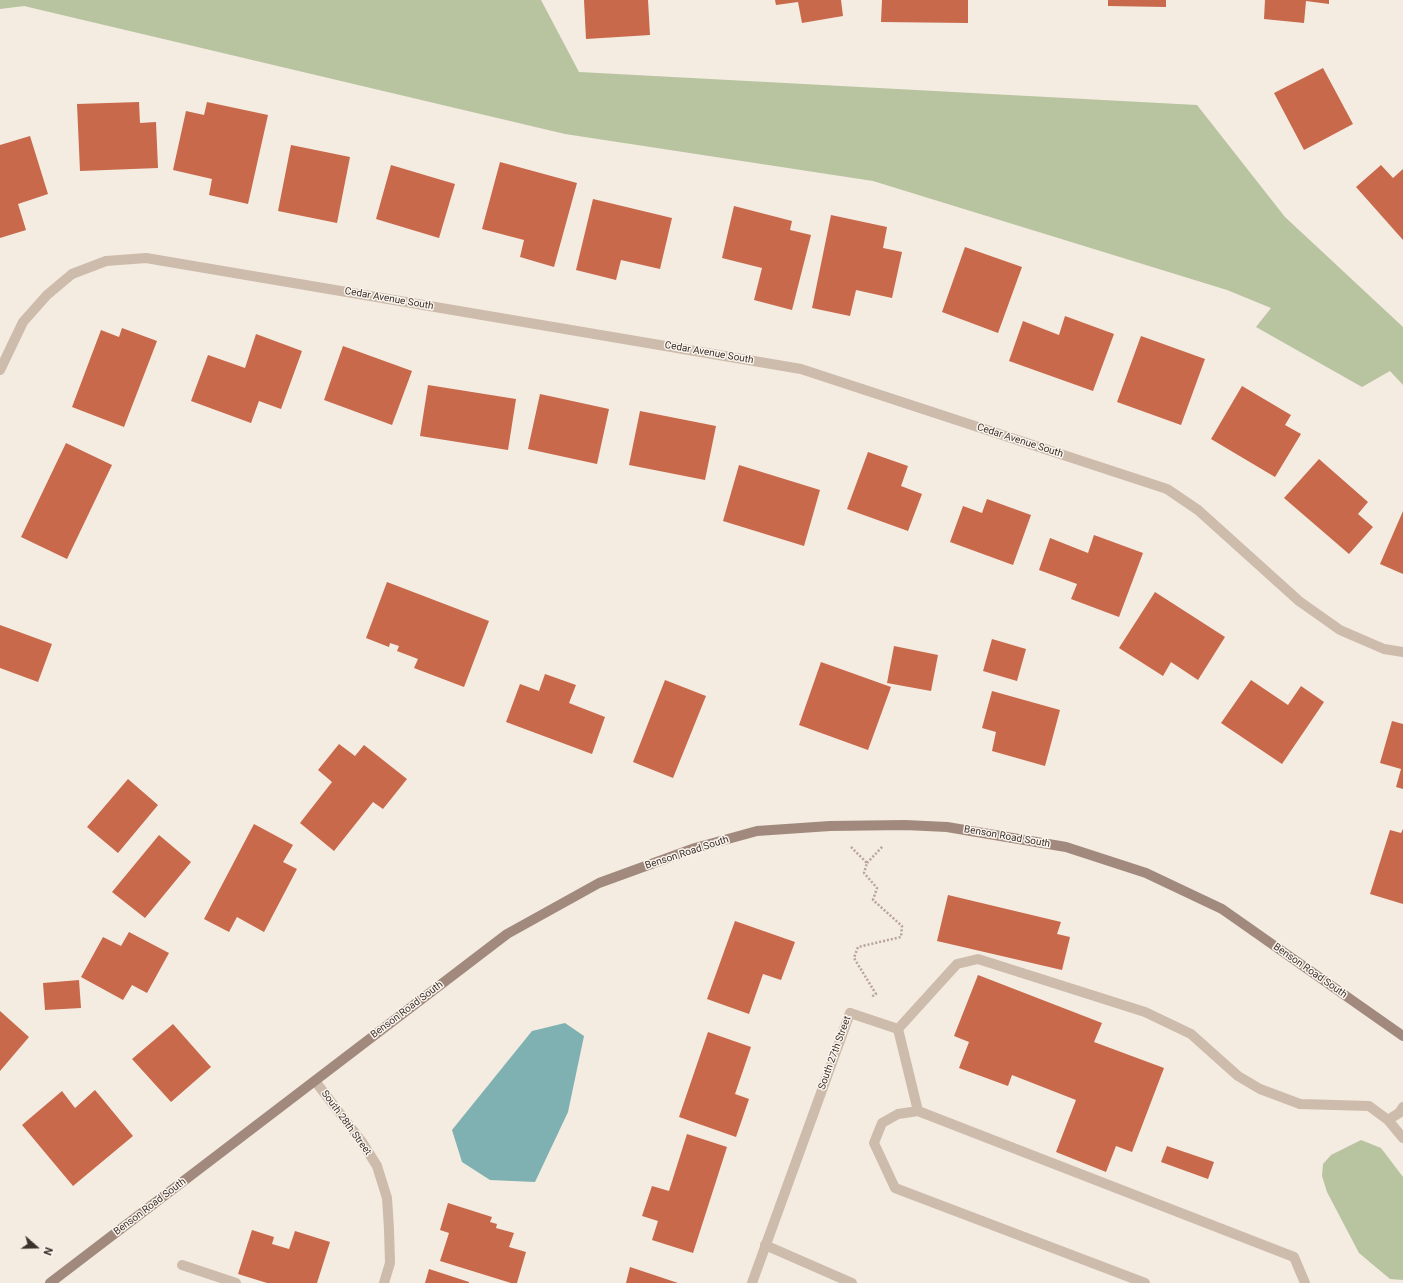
<!DOCTYPE html>
<html>
<head>
<meta charset="utf-8">
<style>
	body { margin:0 }
	#map { position:relative; width:1403px; height:1283px; overflow:hidden; background:#f4ebe1; font-family:Roboto,sans-serif }
	canvas { display:block }
	.north { position:absolute; left:16px; top:1227px; width:40px; height:40px; -webkit-text-stroke:3px #fbf5ee; paint-order:stroke; rotate:110deg; font-size:11px; font-weight:700; line-height:16px; text-align:center; color:#3b302b }
	.north::after { content:''; display:block; margin:auto; width:14px; height:18px; background:#3b302b; clip-path:polygon(50% 0,100% 100%,50% 72%,0 100%) }
</style>
</head>
<body>
<div id="map">
<canvas width="1403" height="1283"></canvas>
<div class="north">N</div>
</div>
<script>
const g = document.querySelector('canvas').getContext('2d');
g.lineJoin = 'round';
function paint(path, color) {
  g.fillStyle = color;
  g.fill(path, 'evenodd');
}
function toPath(rows) {
  const path = new Path2D();
  for (const r of rows) {
    path.moveTo(r[0], r[1]);
    for (let i = 2; i < r.length; i += 2) path.lineTo(r[i], r[i + 1]);
  }
  return path;
}
function trace(path, color, width, dash) {
  g.strokeStyle = color;
  g.lineWidth = width;
  g.lineCap = dash ? 'butt' : 'round';
  g.setLineDash(dash || []);
  g.stroke(path);
}
function label(font, color, halo, rows, align = 'center') {
  g.font = font + ' Roboto,sans-serif';
  g.lineWidth = 3;
  g.setLineDash([]);
  g.textBaseline = 'middle';
  g.strokeStyle = halo;
  g.fillStyle = color;
  for (const [text, x, y, turn = 0] of rows) {
    g.save();
    g.translate(x, y);
    g.rotate((+turn || 0) * Math.PI / 180);
    g.textAlign = isNaN(turn) ? turn : align;
    if (halo) g.strokeText(text, 0, 0);
    g.fillText(text, 0, 0);
    g.restore();
  }
}
paint(toPath([
	[0,0,541,0,579,72,1197,105,1285,217,1403,327,1403,385,1390,371,1362,387,1256,327,1271,308,1227,290,873,181,565,134,24,6,0,9],
	[1361,1140,1381,1148,1403,1177,1403,1280,1390,1279,1359,1253,1327,1192,1322,1176,1323,1164,1331,1155]
]), '#b8c4a0');
paint(toPath([
	[565,1023,584,1036,568,1112,535,1182,490,1180,462,1162,452,1130,532,1031]
]), '#7fb0b2');
paint(toPath([
	[584,0,648,0,650,35,586,39],
	[775,0,841,0,843,16,802,23,798,2,776,5],
	[882,0,968,0,968,23,881,22],
	[1108,0,1166,0,1166,7,1108,6],
	[1265,0,1329,0,1329,4,1306,1,1304,23,1264,19],
	[1323,68,1353,124,1304,150,1274,93],
	[139,102,140,123,156,122,158,168,80,171,77,104],
	[207,102,268,115,248,204,209,195,212,179,173,170,186,111,204,115],
	[30,136,48,194,18,204,26,230,0,238,0,145],
	[291,145,350,157,337,223,278,211],
	[500,162,577,183,554,267,520,257,524,240,482,229],
	[391,165,455,184,439,238,376,219],
	[1381,165,1393,178,1403,169,1403,240,1356,187],
	[593,199,672,218,660,269,621,260,616,280,576,270],
	[734,206,792,221,790,230,811,235,792,310,754,300,762,268,722,258],
	[831,215,887,227,883,248,902,252,892,298,856,290,850,316,812,308],
	[965,247,1022,267,998,333,942,312],
	[1065,316,1114,334,1093,391,1009,361,1023,321,1059,335],
	[122,328,157,341,124,427,72,407,101,330,119,337],
	[256,334,302,351,281,409,259,401,251,423,191,401,208,355,245,368],
	[1141,336,1205,359,1181,425,1117,402],
	[343,346,412,371,392,425,324,400],
	[428,385,516,399,508,450,420,436],
	[1242,386,1291,415,1285,425,1301,434,1275,477,1211,439],
	[540,394,609,409,597,464,528,449],
	[640,411,716,426,705,480,629,465],
	[66,443,112,465,67,559,21,537],
	[868,452,908,466,901,486,922,494,908,531,847,509],
	[1319,459,1368,502,1358,514,1373,527,1349,554,1284,498],
	[739,465,820,490,804,546,723,521],
	[987,499,1031,515,1013,565,950,542,963,506,982,513],
	[1403,511,1403,574,1380,564],
	[1094,535,1143,553,1119,617,1071,599,1077,584,1039,570,1050,538,1088,553],
	[387,582,489,621,464,687,414,668,418,659,397,651,399,646,390,643,389,647,366,638],
	[1155,592,1225,637,1198,680,1171,662,1163,676,1119,648],
	[0,625,52,644,38,682,0,668],
	[992,639,1026,649,1017,681,983,671],
	[894,646,938,655,931,691,887,683],
	[821,662,891,687,868,750,799,725],
	[545,674,576,685,569,703,605,717,592,754,506,722,520,684,539,691],
	[665,680,706,696,673,778,633,762],
	[1251,680,1288,705,1301,686,1324,702,1282,764,1221,723],
	[992,691,1060,710,1045,766,992,751,996,732,982,728],
	[1392,721,1403,724,1403,789,1396,787,1401,769,1380,763],
	[339,744,355,756,364,745,407,779,383,809,373,802,334,851,300,823,332,782,318,770],
	[128,779,158,805,118,853,87,827],
	[254,824,293,845,283,862,297,869,264,932,237,917,229,932,204,919],
	[1403,829,1403,904,1370,894,1390,830,1401,833],
	[159,835,191,862,145,918,112,892],
	[948,895,1061,922,1057,934,1070,937,1062,970,937,941],
	[735,921,795,942,781,980,763,974,749,1014,707,999],
	[129,932,169,953,147,993,132,985,123,1000,81,977,103,937,121,946],
	[978,975,1102,1023,1094,1042,1164,1068,1132,1152,1116,1146,1106,1172,1056,1152,1076,1100,1012,1075,1008,1086,959,1068,969,1042,954,1036],
	[79,980,81,1008,45,1010,43,983],
	[0,1011,29,1037,0,1071],
	[173,1024,211,1067,171,1102,132,1059],
	[708,1032,751,1047,735,1094,749,1099,736,1137,679,1117],
	[95,1090,133,1136,73,1186,22,1125,62,1091,75,1108],
	[687,1134,727,1147,693,1253,652,1240,658,1221,642,1216,652,1186,669,1191],
	[1167,1146,1214,1162,1208,1179,1161,1162],
	[448,1203,492,1217,490,1222,497,1224,496,1228,514,1233,509,1247,526,1252,517,1283,511,1283,440,1261,449,1233,440,1230],
	[252,1230,274,1237,272,1244,289,1249,295,1231,330,1242,317,1283,267,1283,238,1274],
	[630,1267,678,1283,626,1283],
	[429,1269,469,1282,469,1283,425,1283]
]), '#c8694b');
trace(toPath([
	[851,847,867,863,864,873,877,888,873,900,902,926,901,937,858,947,854,958,876,994,871,997],
	[867,863,883,846]
]), '#b9a596', 2.5, [2, 2]);
trace(toPath([
	[850,1013,898,1029],
	[898,1029,957,964,978,959,1145,1012,1191,1034,1238,1076,1260,1089,1300,1104,1369,1106,1388,1120,1403,1138],
	[898,1029,918,1111],
	[1388,1120,1399,1113,1403,1107],
	[765,1245,852,1283],
	[182,1265,236,1283],
	[1145,1283,895,1188,874,1143,882,1123,898,1114,918,1111,1294,1257,1305,1283]
]), '#cdbbac', 10);
trace(toPath([
	[0,370,23,322,47,295,72,274,106,261,146,258,801,369,1167,489,1198,510,1299,601,1340,630,1384,649,1403,652],
	[315,1081,362,1142,377,1166,387,1198,389,1229,390,1263,384,1283],
	[752,1283,850,1013]
]), '#cdbbac', 10);
trace(toPath([
	[50,1283,507,934,599,883,695,848,757,831,830,826,905,825,947,827,1066,847,1146,873,1222,909,1403,1036]
]), '#a18a7d', 10);
label('10px', '#3b302b', '#fbf5ee', [
	["Cedar Avenue South",389,299,10],
	["Cedar Avenue South",709,353,10],
	["Cedar Avenue South",1020,441,18],
	["Benson Road South",1007,837,10],
	["Benson Road South",687,853,-18],
	["Benson Road South",1310,971,35],
	["Benson Road South",407,1010,-37],
	["South 27th Street",835,1053,-70],
	["South 28th Street",346,1123,54],
	["Benson Road South",150,1207,-37]
]);
</script>
</body>
</html>
